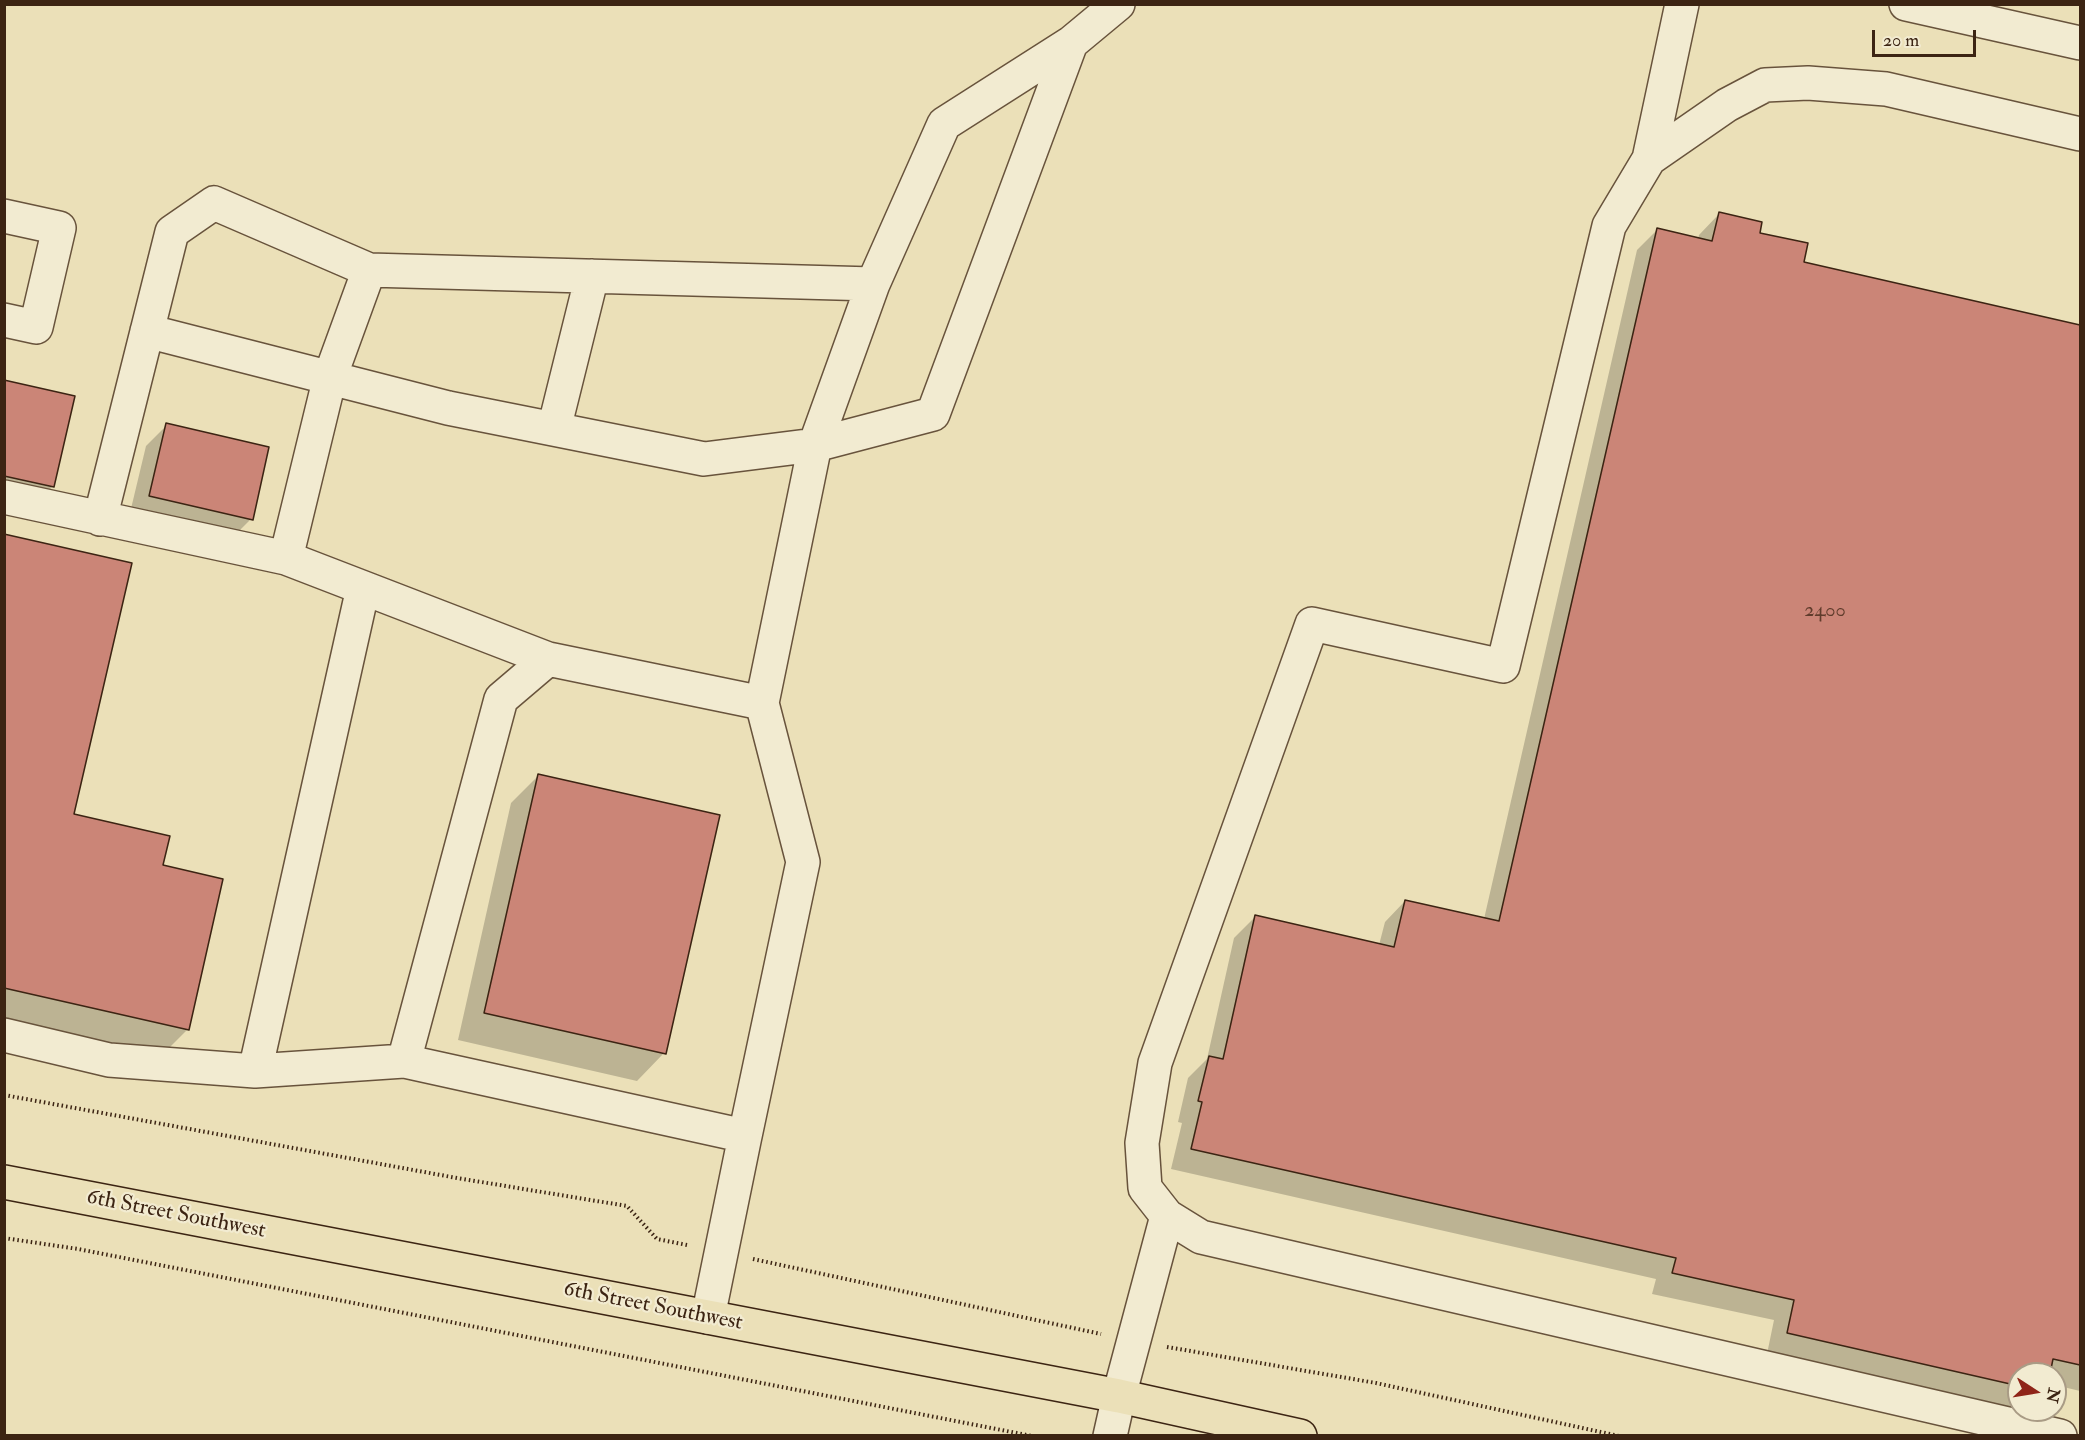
<!DOCTYPE html>
<html>
<head>
<meta charset="utf-8">
<style>
	body { margin:0 }
	#map { position:relative; width:2085px; height:1440px; overflow:hidden; background:#ebe0b8; font-family:"IM FELL Double Pica",serif }
	canvas { display:block }
	.frame { position:absolute; inset:0; border:6px solid #3c2413; pointer-events:none }
	.north { position:absolute; left:2007px; top:1362px; width:60px; height:60px; box-sizing:border-box; background:#f2ebd1; border:2px solid #a99b85; border-radius:50%; rotate:102deg; font-size:16px; font-weight:700; line-height:24px; text-align:center; color:#3c2413 }
	.north::after { content:''; display:block; margin:auto; width:21px; height:27px; background:#8f2418; clip-path:polygon(50% 0,100% 100%,50% 72%,0 100%) }
	.scale { position:absolute; left:1872px; top:30px; width:104px; height:27px; box-sizing:border-box; border:3px solid #3c2413; border-top:0; padding-left:8px; font-size:18px; line-height:21px; white-space:nowrap; color:#3c2413; -webkit-text-stroke:4px #f2ebd1; paint-order:stroke }
</style>
</head>
<body>
<div id="map">
<canvas width="2085" height="1440"></canvas>
<div class="frame"></div>
<div class="north">N</div>
<div class="scale">20 m</div>
</div>
<script>
const g = document.querySelector('canvas').getContext('2d');
g.lineJoin = 'round';
function paint(path, color) {
  g.fillStyle = color;
  g.fill(path, 'evenodd');
}
function toPath(rows) {
  const path = new Path2D();
  for (const r of rows) {
    path.moveTo(r[0], r[1]);
    for (let i = 2; i < r.length; i += 2) path.lineTo(r[i], r[i + 1]);
  }
  return path;
}
function trace(path, color, width, dash) {
  g.strokeStyle = color;
  g.lineWidth = width;
  g.lineCap = dash ? 'butt' : 'round';
  g.setLineDash(dash || []);
  g.stroke(path);
}
function label(font, color, halo, rows, align = 'center') {
  g.font = font + ' "IM FELL Double Pica",serif';
  g.lineWidth = 4.5;
  g.setLineDash([]);
  g.textBaseline = 'middle';
  g.strokeStyle = halo;
  g.fillStyle = color;
  for (const [text, x, y, turn = 0] of rows) {
    g.save();
    g.translate(x, y);
    g.rotate((+turn || 0) * Math.PI / 180);
    g.textAlign = isNaN(turn) ? turn : align;
    if (halo) g.strokeText(text, 0, 0);
    g.fillText(text, 0, 0);
    g.restore();
  }
}
paint(toPath([
	[1719,214,1758,234,1802,263,2080,327,2080,1391,2055,1385,2055,1374,2019,1374,2019,1410,2025,1410,2023,1412,1767,1354,1774,1320,1652,1294,1656,1279,1171,1169,1182,1123,1178,1122,1188,1078,1207,1059,1234,938,1255,917,1379,945,1385,922,1405,901,1484,919,1637,250,1658,229,1698,239,1699,235],
	[4,382,53,486,25,514,4,509],
	[167,425,251,519,230,540,129,517,146,446],
	[4,536,73,815,162,866,187,1030,160,1057,4,1022],
	[538,776,664,1053,637,1081,458,1040,511,803]
]), '#0003');
const building = toPath([
	[1719,212,1762,222,1760,233,1808,243,1804,262,2080,325,2080,1365,2053,1359,2050,1374,2019,1374,2019,1386,1787,1333,1794,1300,1672,1273,1676,1258,1191,1149,1202,1102,1198,1101,1209,1056,1223,1059,1255,915,1394,947,1405,900,1499,921,1657,228,1712,241,1719,212],
	[4,380,75,396,54,487,4,476,4,380],
	[166,423,269,447,253,520,149,496,166,423],
	[4,534,132,563,74,814,170,836,163,865,223,879,189,1030,4,988,4,534],
	[538,774,720,815,666,1054,484,1013,538,774]
]);
paint(building, '#cb8577');
trace(building, '#3c2413', 1.5);
const minor = toPath([
	[1906,4,2080,43],
	[1649,159,1682,4],
	[4,216,59,228,36,327,4,320],
	[147,331,448,408,704,459,815,445,933,414,1071,43],
	[554,429,592,276],
	[4,497,286,558,548,659],
	[100,519,172,232,214,203,369,270,873,284,944,124,1071,43,1118,4],
	[286,558,330,377,369,270],
	[762,703,815,445,873,284],
	[4,1035,109,1060,255,1071,404,1061,745,1136,708,1317],
	[404,1061,501,699,548,659,762,703,803,862,745,1136],
	[255,1071,363,588],
	[1110,1436,1119,1396,1167,1216],
	[2060,1436,1201,1237,1167,1216,1145,1188,1142,1143,1155,1063,1312,624,1503,666,1609,226,1649,159,1727,105,1765,85,1808,83,1886,89,2080,134]
]);
const major = toPath([
	[4,1182,1119,1396,1300,1436]
]);
trace(minor, '#68533c', 36);
trace(major, '#3c2413', 36);
trace(toPath([
	[4,1095,457,1178,627,1206,657,1239,687,1245],
	[4,1238,78,1249,1032,1436],
	[753,1259,1101,1334],
	[1167,1347,1376,1383,1619,1436]
]), '#3c2413', 4, [1.5, 3]);
trace(minor, '#f2ebd1', 33);
trace(major, '#ebe0b8', 33);
label('20px', '#603c2c', null, [
	["2400",1825,612]
]);
label('22px', '#3c2413', '#f2ebd1', [
	["6th Street Southwest",176,1215,11],
	["6th Street Southwest",653,1307,11]
]);
</script>
</body>
</html>
